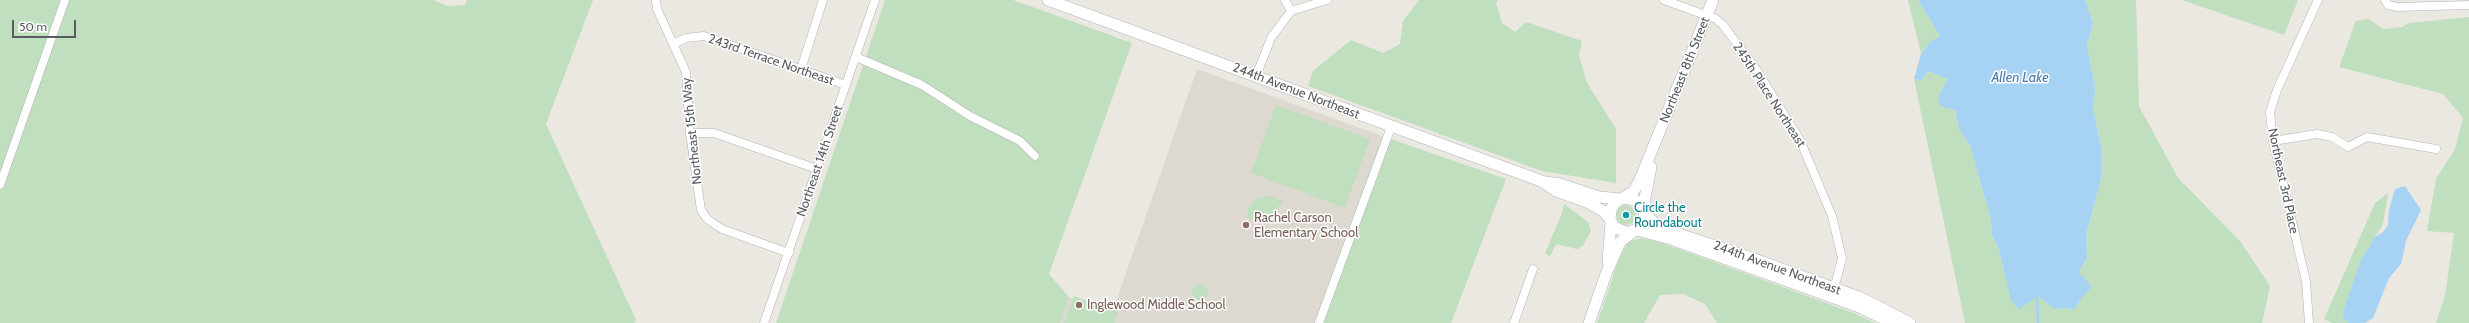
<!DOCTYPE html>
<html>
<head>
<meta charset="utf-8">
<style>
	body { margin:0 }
	#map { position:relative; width:2469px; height:323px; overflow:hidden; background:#eae8e0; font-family:Cabin,sans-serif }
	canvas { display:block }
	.scale { position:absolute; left:12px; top:20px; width:64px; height:18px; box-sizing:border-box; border:2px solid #595c5f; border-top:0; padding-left:5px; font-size:12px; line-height:14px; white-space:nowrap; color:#595c5f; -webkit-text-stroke:3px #fff; paint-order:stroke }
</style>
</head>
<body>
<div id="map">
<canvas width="2469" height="323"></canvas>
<div class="scale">50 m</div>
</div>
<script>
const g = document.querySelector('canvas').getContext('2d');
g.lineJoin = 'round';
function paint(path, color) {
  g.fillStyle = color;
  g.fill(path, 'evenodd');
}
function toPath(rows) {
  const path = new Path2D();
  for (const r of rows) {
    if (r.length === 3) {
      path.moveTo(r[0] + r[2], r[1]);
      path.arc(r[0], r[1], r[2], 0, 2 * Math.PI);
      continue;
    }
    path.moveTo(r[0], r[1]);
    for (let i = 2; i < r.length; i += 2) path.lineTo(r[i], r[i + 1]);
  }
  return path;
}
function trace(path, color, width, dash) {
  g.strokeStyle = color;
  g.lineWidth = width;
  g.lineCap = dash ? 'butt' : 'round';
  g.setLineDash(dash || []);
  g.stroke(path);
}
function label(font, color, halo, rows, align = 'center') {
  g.font = font + ' Cabin,sans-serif';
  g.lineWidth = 3;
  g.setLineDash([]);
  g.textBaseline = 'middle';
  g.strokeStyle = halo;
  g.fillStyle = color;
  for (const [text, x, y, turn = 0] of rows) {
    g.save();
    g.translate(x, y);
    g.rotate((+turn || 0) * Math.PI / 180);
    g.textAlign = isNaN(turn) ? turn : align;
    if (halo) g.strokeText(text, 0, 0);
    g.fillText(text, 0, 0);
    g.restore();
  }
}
paint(toPath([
	[1197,69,1382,136,1314,323,1060,323,1069,297,1112,313]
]), '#ddd9d1');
paint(toPath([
	[0,0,433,0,448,6,465,5,467,0,593,0,546,124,636,320,634,323,0,323],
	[885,0,1013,0,1132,43,1049,274,1069,297,1060,323,776,323],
	[1419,0,1498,0,1496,3,1502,23,1515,32,1526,22,1582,41,1579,56,1587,83,1616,129,1616,183,1542,171,1308,86,1313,71,1351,40,1383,53,1400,44,1403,21],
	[1908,0,1918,0,1940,36,1930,42,1921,54],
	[2085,0,2136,0,2139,106,2178,178,2240,241,2270,286,2262,323,1965,323,1914,79,1922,80,1928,71,1948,79,1938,97,1940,106,1955,110,1959,129,1970,145,1991,220,1992,235,1999,250,2007,283,2038,295,2054,309,2066,308,2074,310,2082,296,2092,287,2079,273,2087,258,2086,235,2101,179,2101,146,2093,110,2095,88,2087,45,2093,23],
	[2182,0,2298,0,2284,35],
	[2469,17,2469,323,2436,323,2445,296,2454,233,2427,231,2436,179,2455,149,2463,118,2443,94,2339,67,2356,21,2369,19,2383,29,2402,27,2409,23],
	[1276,105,1370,139,1345,208,1251,173],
	[1382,136,1506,179,1451,323,1314,323],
	[2388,193,2383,224,2361,260,2349,323,2351,323,2332,323,2324,319,2375,203],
	[1271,196,1283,201,1274,212,1270,215,1262,212,1256,219,1246,218,1249,207,1253,202,1258,198],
	[1564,204,1588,222,1591,231,1583,246,1577,249,1556,244,1550,257,1545,253,1561,216],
	[1626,215,10],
	[1641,238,1662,243,1851,312,1875,323,1717,323,1705,304,1683,294,1660,295,1644,323,1597,323,1618,262,1628,242],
	[1200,292,8],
	[1074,296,1118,312,1114,323,1064,323]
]), '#bfdfbf');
paint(toPath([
	[1918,0,2085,0,2093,23,2087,45,2095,88,2093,110,2101,146,2101,179,2086,235,2087,258,2079,272,2092,287,2082,297,2074,310,2066,308,2054,309,2038,296,2019,309,2011,300,1999,250,1992,235,1991,220,1970,145,1959,129,1955,110,1940,106,1938,97,1948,79,1928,71,1922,80,1914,79,1921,54,1930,42,1940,36],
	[2405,186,2421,210,2406,241,2401,264,2389,278,2373,318,2365,323,2349,323,2344,319,2343,312,2361,260,2375,237,2383,232,2388,225,2389,210,2395,189]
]), '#a6d3f4');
trace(toPath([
	[2037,294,2038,323]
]), '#a6d3f4', 2.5);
const street = toPath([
	[656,0,657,9,686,72,690,133,701,210,707,219,722,229,789,253],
	[1285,0,1291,11],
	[1664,0,1716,19,1723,25,1756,69,1800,140,1832,216,1842,258,1833,293],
	[2385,0,2388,5,2397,7,2469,5],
	[673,44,686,38,704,36,846,85],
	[856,57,922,85,970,116,1020,141,1035,156],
	[801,69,823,0],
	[1256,76,1271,38,1291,11,1327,0],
	[690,133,714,133,817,169],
	[2273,141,2317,134,2332,137,2348,147,2367,137,2436,149],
	[0,185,65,0],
	[764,323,875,0],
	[1319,323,1391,127],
	[1514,323,1533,269],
	[2309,323,2306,281,2273,141,2270,112,2277,90,2318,0]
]);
const secondary = toPath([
	[1048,0,1544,182,1560,184,1599,197,1620,199],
	[1544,183,1556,191,1587,202,1603,211,1610,219],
	[1624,198,1635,200,1640,203,1645,214,1641,227,1628,233,1614,227,1610,219,1611,209,1616,202,1633,192,1639,182,1713,0],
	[1643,208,1651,167],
	[1645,214,1660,228,1743,255,1861,298,1910,323],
	[1637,230,1671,239,1857,306,1893,323],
	[1608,262,1611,223],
	[1589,323,1606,274,1620,242,1633,232]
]);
trace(street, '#b1b3b6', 9);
trace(secondary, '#b2b5b9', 12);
trace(street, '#fff', 8);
trace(secondary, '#fff', 11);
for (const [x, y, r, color] of [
	[1626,215,4,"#0f9aa8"],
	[1246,225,4,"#8d6e63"],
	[1079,305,4,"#8d6e63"]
]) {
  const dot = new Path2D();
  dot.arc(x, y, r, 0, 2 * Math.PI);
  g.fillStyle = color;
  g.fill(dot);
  trace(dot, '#fff', 1.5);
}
label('13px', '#595c5f', '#fff', [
	["243rd Terrace Northeast",771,60,19],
	["Northeast 8th Street",1685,70,-68],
	["244th Avenue Northeast",1296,91,21],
	["245th Place Northeast",1769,95,57],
	["Northeast 15th Way",692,131,-96],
	["Northeast 14th Street",820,161,-71],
	["Northeast 3rd Place",2283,181,78],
	["244th Avenue Northeast",1777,268,20]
]);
label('13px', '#0d838f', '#fff', [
	["Circle the",1634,208],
	["Roundabout",1634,223]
], 'left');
label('13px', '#785e54', '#fff', [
	["Rachel Carson",1254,218],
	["Elementary School",1254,233],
	["Inglewood Middle School",1087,305]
], 'left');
label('italic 14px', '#4a7aab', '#fff', [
	["Allen Lake",2020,78]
]);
</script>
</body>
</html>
